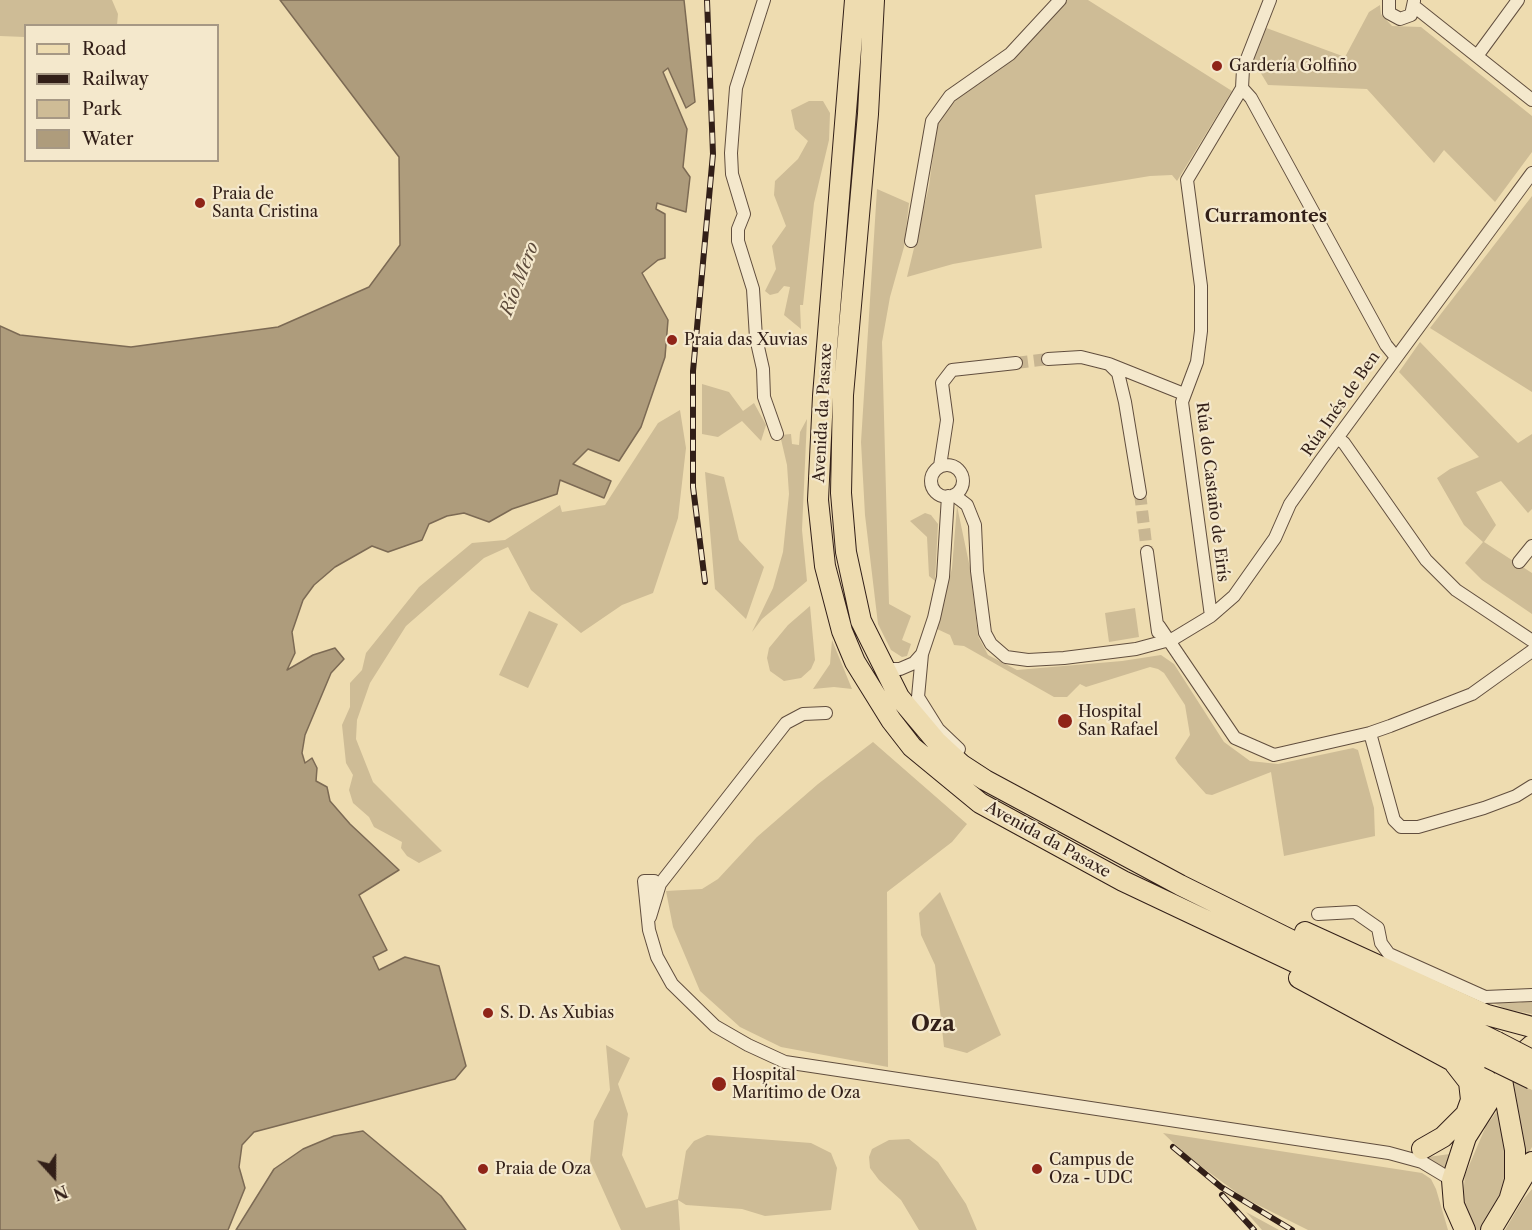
<!DOCTYPE html>
<html>
<head>
<meta charset="utf-8">
<style>
	body { margin:0 }
	#map { position:relative; width:1532px; height:1230px; overflow:hidden; background:#eedcb0; font-family:"Libre Caslon Text",serif }
	canvas { display:block }
	.legend { position:absolute; left:24px; top:24px; width:195px; height:138px; box-sizing:border-box; background:#f4e8cc; border:2px solid #a69884; margin:0; padding:8px 10px; list-style:none; font-size:18px; color:#321f18 }
	.legend li { display:flex; align-items:center; gap:12px; height:30px }
	.legend b { width:30px; border:2px solid #a69884 }
	.north { position:absolute; left:24px; top:1146px; width:60px; height:60px; -webkit-text-stroke:4px #f4e8cc; paint-order:stroke; rotate:159deg; font-size:16px; font-weight:700; line-height:24px; text-align:center; color:#321f18 }
	.north::after { content:''; display:block; margin:auto; width:21px; height:27px; background:#321f18; clip-path:polygon(50% 0,100% 100%,50% 72%,0 100%) }
</style>
</head>
<body>
<div id="map">
<canvas width="1532" height="1230"></canvas>
<ul class="legend">
<li><b style="height:8px;background:#eedcb0"></b>Road</li>
<li><b style="height:8px;background:#321f18"></b>Railway</li>
<li><b style="height:16px;background:#cebc96"></b>Park</li>
<li><b style="height:16px;background:#ae9c7c"></b>Water</li>
</ul>
<div class="north">N</div>
</div>
<script>
const g = document.querySelector('canvas').getContext('2d');
g.lineJoin = 'round';
function paint(path, color) {
  g.fillStyle = color;
  g.fill(path, 'evenodd');
}
function toPath(rows) {
  const path = new Path2D();
  for (const r of rows) {
    if (r.length === 3) {
      path.moveTo(r[0] + r[2], r[1]);
      path.arc(r[0], r[1], r[2], 0, 2 * Math.PI);
      continue;
    }
    path.moveTo(r[0], r[1]);
    for (let i = 2; i < r.length; i += 2) path.lineTo(r[i], r[i + 1]);
  }
  return path;
}
function trace(path, color, width, dash) {
  g.strokeStyle = color;
  g.lineWidth = width;
  g.lineCap = dash ? 'butt' : 'round';
  g.setLineDash(dash || []);
  g.stroke(path);
}
function label(font, color, halo, rows, align = 'center') {
  g.font = font + ' "Libre Caslon Text",serif';
  g.lineWidth = 4.5;
  g.setLineDash([]);
  g.textBaseline = 'middle';
  g.strokeStyle = halo;
  g.fillStyle = color;
  for (const [text, x, y, turn = 0] of rows) {
    g.save();
    g.translate(x, y);
    g.rotate((+turn || 0) * Math.PI / 180);
    g.textAlign = isNaN(turn) ? turn : align;
    if (halo) g.strokeText(text, 0, 0);
    g.fillText(text, 0, 0);
    g.restore();
  }
}
paint(toPath([
	[0,0,112,0,118,14,117,25,26,26,25,37,0,36],
	[1067,0,1088,0,1232,91,1177,181,1172,175,1150,176,1035,195,1042,248,953,264,907,277,929,186,938,119,961,95,1045,25],
	[1380,5,1381,14,1392,26,1421,27,1532,116,1532,152,1495,202,1444,150,1434,163,1367,89,1268,85,1250,55,1261,26,1345,57,1369,12],
	[809,101,823,101,830,113,829,140,814,203,803,305,800,305,801,329,784,315,790,287,784,286,778,293,770,295,765,291,776,269,772,246,786,226,774,195,775,181,798,159,808,141,795,129,791,110],
	[877,189,909,203,904,247,890,297,882,342,889,604,911,616,902,640,911,644,907,656,902,657,891,650,878,624,865,515,861,442],
	[1532,196,1532,392,1430,328],
	[1420,342,1518,443,1532,434,1532,509,1528,513,1501,481,1476,492,1496,525,1484,542,1532,573,1532,614,1482,580,1465,563,1483,542,1464,525,1437,478,1450,469,1479,457,1399,372],
	[702,384,729,392,743,411,754,403,766,425,761,441,742,421,718,437,702,434],
	[680,410,686,448,678,518,653,593,622,605,581,633,531,590,508,547,484,558,406,626,370,683,357,720,356,739,373,782,442,851,419,863,407,856,401,848,402,842,374,827,369,817,353,803,349,790,353,775,346,763,342,725,350,707,350,683,362,670,366,653,419,587,472,543,505,540,560,505,562,512,605,505,658,423],
	[807,419,802,530,807,581,762,619,752,632,773,588,783,552,789,494,787,465,780,435,791,434,792,444,799,445,800,432],
	[705,472,724,477,739,540,764,567,746,619,715,589],
	[957,506,970,568,978,636,988,655,1017,670,1122,661,1161,655,1174,664,1224,742,1250,761,1278,764,1353,748,1358,750,1374,808,1375,836,1284,856,1271,772,1212,795,1206,794,1178,763,1175,758,1190,735,1185,705,1164,673,1158,669,1150,667,1086,687,1080,684,1067,697,1054,697,964,646,954,645,950,635,937,629,952,568],
	[925,513,931,515,938,524,935,581,929,576,927,537,910,521],
	[810,606,815,660,811,669,801,678,784,681,770,671,767,658,769,648,788,625],
	[1135,608,1139,637,1109,642,1105,613],
	[529,611,558,624,528,688,499,675],
	[832,640,852,689,834,687,813,689,830,664],
	[873,742,967,824,952,842,887,892,888,1067,781,1047,740,1027,700,991,673,927,666,891,702,889,718,879,757,837,818,784],
	[940,892,1001,1035,967,1053,944,1047,935,965,921,935,919,913],
	[1532,999,1532,1014,1506,1009,1491,1002,1519,1003],
	[606,1045,630,1058,618,1084,628,1114,622,1155,646,1208,678,1199,686,1151,694,1141,707,1135,811,1143,831,1153,837,1168,831,1210,765,1216,742,1209,686,1205,678,1200,680,1230,621,1230,590,1161,594,1121,610,1090],
	[1515,1081,1532,1090,1532,1147,1521,1165,1511,1088],
	[1500,1107,1510,1161,1501,1200,1483,1230,1476,1230,1467,1217,1463,1196,1465,1175,1486,1126],
	[1163,1133,1422,1173,1431,1179,1436,1189,1448,1230,1308,1230,1244,1198,1187,1156],
	[909,1139,938,1162,966,1204,977,1230,919,1230,901,1200,879,1180,870,1168,869,1157,872,1149,889,1140],
	[1450,1154,1446,1170,1428,1160,1428,1157],
	[1532,1189,1532,1230,1505,1230,1522,1201],
	[1246,1212,1279,1230,1262,1230]
]), '#cebc96');
const water = toPath([
	[280,0,684,0,695,102,686,108,668,68,663,72,687,129,683,167,690,177,686,212,657,203,656,209,665,214,665,258,658,260,642,273,668,320,665,357,641,427,619,461,588,449,573,464,611,481,604,498,560,480,557,494,512,509,489,522,464,513,447,516,429,524,422,540,388,552,372,546,335,567,314,585,303,600,292,632,295,653,287,670,313,655,335,648,344,659,331,673,305,735,302,753,305,763,312,758,317,768,316,781,327,787,330,801,350,824,399,870,359,895,387,950,373,957,379,970,405,957,439,966,466,1066,455,1079,254,1132,242,1145,239,1167,245,1188,228,1230,0,1230,0,326,20,335,131,347,278,327,369,287,400,245,399,157,280,0],
	[363,1131,441,1196,466,1230,236,1230,274,1169,303,1149,334,1136,363,1131]
]);
paint(water, '#ae9c7c');
trace(water, '#7c6a54', 1.5);
trace(toPath([
	[1016,363,1048,359],
	[1140,493,1147,552]
]), '#c8b692', 12, [12, 6]);
const street = toPath([
	[764,0,736,88,731,153,732,174,744,214,738,229,738,241,753,289,756,338,763,369,764,397,777,434],
	[1389,0,1389,13,1400,19,1411,15,1414,1],
	[1415,7,1532,100],
	[1477,56,1518,0],
	[1242,88,1251,98,1386,345,1395,356],
	[911,241,932,121,950,96,1010,54,1060,0],
	[1048,359,1081,357,1109,364,1184,394],
	[1110,365,1118,373,1125,402,1140,493],
	[1337,438,1344,443,1426,560,1456,590,1531,640],
	[947,481,16],
	[940,466,947,420,942,383,952,370,1016,363],
	[954,495,967,505,975,525,977,571,985,633,991,644,1006,657,1028,660,1064,658,1136,649,1173,639,1211,616,1234,596,1275,538,1290,504,1321,460,1532,173],
	[948,496,943,577,934,618,922,654,918,697,938,729,959,749],
	[1147,552,1158,632],
	[1519,562,1532,546],
	[1211,616,1182,402,1197,362,1201,331,1201,286,1187,180,1242,88,1243,69,1270,0],
	[1159,626,1235,738,1274,755,1370,733,1390,726,1472,694,1532,651],
	[884,669,900,669,914,663,922,654],
	[1370,733,1394,820,1401,827,1418,827,1484,808,1516,796,1532,786],
	[657,891,654,881,644,881,649,930,657,957,672,984,715,1026,748,1045,785,1062,1389,1153,1422,1162,1452,1180],
	[1318,914,1355,912,1378,928,1381,943,1389,954,1485,997,1532,995],
	[650,917,660,884,786,723,803,714,826,713]
]);
const primary = toPath([
	[855,0,823,396,818,500,825,566,842,631,855,662,891,720,912,747,980,803,1123,881,1379,1002,1489,1058],
	[874,0,868,114,843,395,841,493,846,552,861,621,899,697,936,741,962,765,985,780,1180,885,1497,1042],
	[1305,932,1487,1015,1532,1027],
	[1299,978,1486,1079,1490,1087,1488,1102],
	[1502,1080,1515,1150,1515,1180,1510,1197],
	[1422,1149,1443,1137,1466,1114,1471,1100,1469,1082,1455,1064],
	[1465,1230,1454,1205,1452,1180,1466,1137,1515,1060,1532,1045],
	[1491,1230,1532,1162]
]);
trace(street, '#614e3e', 14);
trace(primary, '#321f18', 22);
trace(street, '#f4e8cc', 12);
trace(primary, '#eedcb0', 20);
const rail = toPath([
	[705,582,693,487,693,371,713,154,707,0],
	[1173,1147,1221,1187,1292,1230],
	[1222,1195,1254,1230]
]);
trace(rail, '#321f18', 6);
trace(rail, '#f4e8cc', 4, [11]);
const primaryBridge = toPath([
	[1497,1042,1532,1060],
	[1489,1058,1532,1079]
]);
trace(primaryBridge, '#321f18', 22, []);
trace(primaryBridge, '#eedcb0', 20);
for (const [x, y, r, color] of [
	[1217,66,6,"#8f2418"],
	[200,203,6,"#8f2418"],
	[672,340,6,"#8f2418"],
	[1065,721,8,"#8f2418"],
	[488,1013,6,"#8f2418"],
	[719,1084,8,"#8f2418"],
	[483,1169,6,"#8f2418"],
	[1037,1169,6,"#8f2418"]
]) {
  const dot = new Path2D();
  dot.arc(x, y, r, 0, 2 * Math.PI);
  g.fillStyle = color;
  g.fill(dot);
  trace(dot, '#f4e8cc', 2);
}
label('16px', '#321f18', '#f4e8cc', [
	["Gardería Golfiño",1229,66],
	["Praia de",212,194],
	["Santa Cristina",212,212],
	["Praia das Xuvias",684,340],
	["Hospital",1078,712],
	["San Rafael",1078,730],
	["S. D. As Xubias",500,1013],
	["Hospital",732,1075],
	["Marítimo de Oza",732,1093],
	["Campus de",1049,1160],
	["Oza - UDC",1049,1178],
	["Praia de Oza",495,1169]
], 'left');
label('16px', '#321f18', '#f4e8cc', [
	["Rúa Inés de Ben",1341,404,-55],
	["Avenida da Pasaxe",823,413,-87],
	["Rúa do Castaño de Eirís",1212,492,83],
	["Avenida da Pasaxe",1048,840,29]
]);
label('bold 18px', '#321f18', '#f4e8cc', [
	["Curramontes",1266,217]
]);
label('italic 18px', '#5d4b3b', '#f4e8cc', [
	["Río Mero",520,279,-69]
]);
label('bold 22px', '#321f18', '#f4e8cc', [
	["Oza",933,1025]
]);
</script>
</body>
</html>
